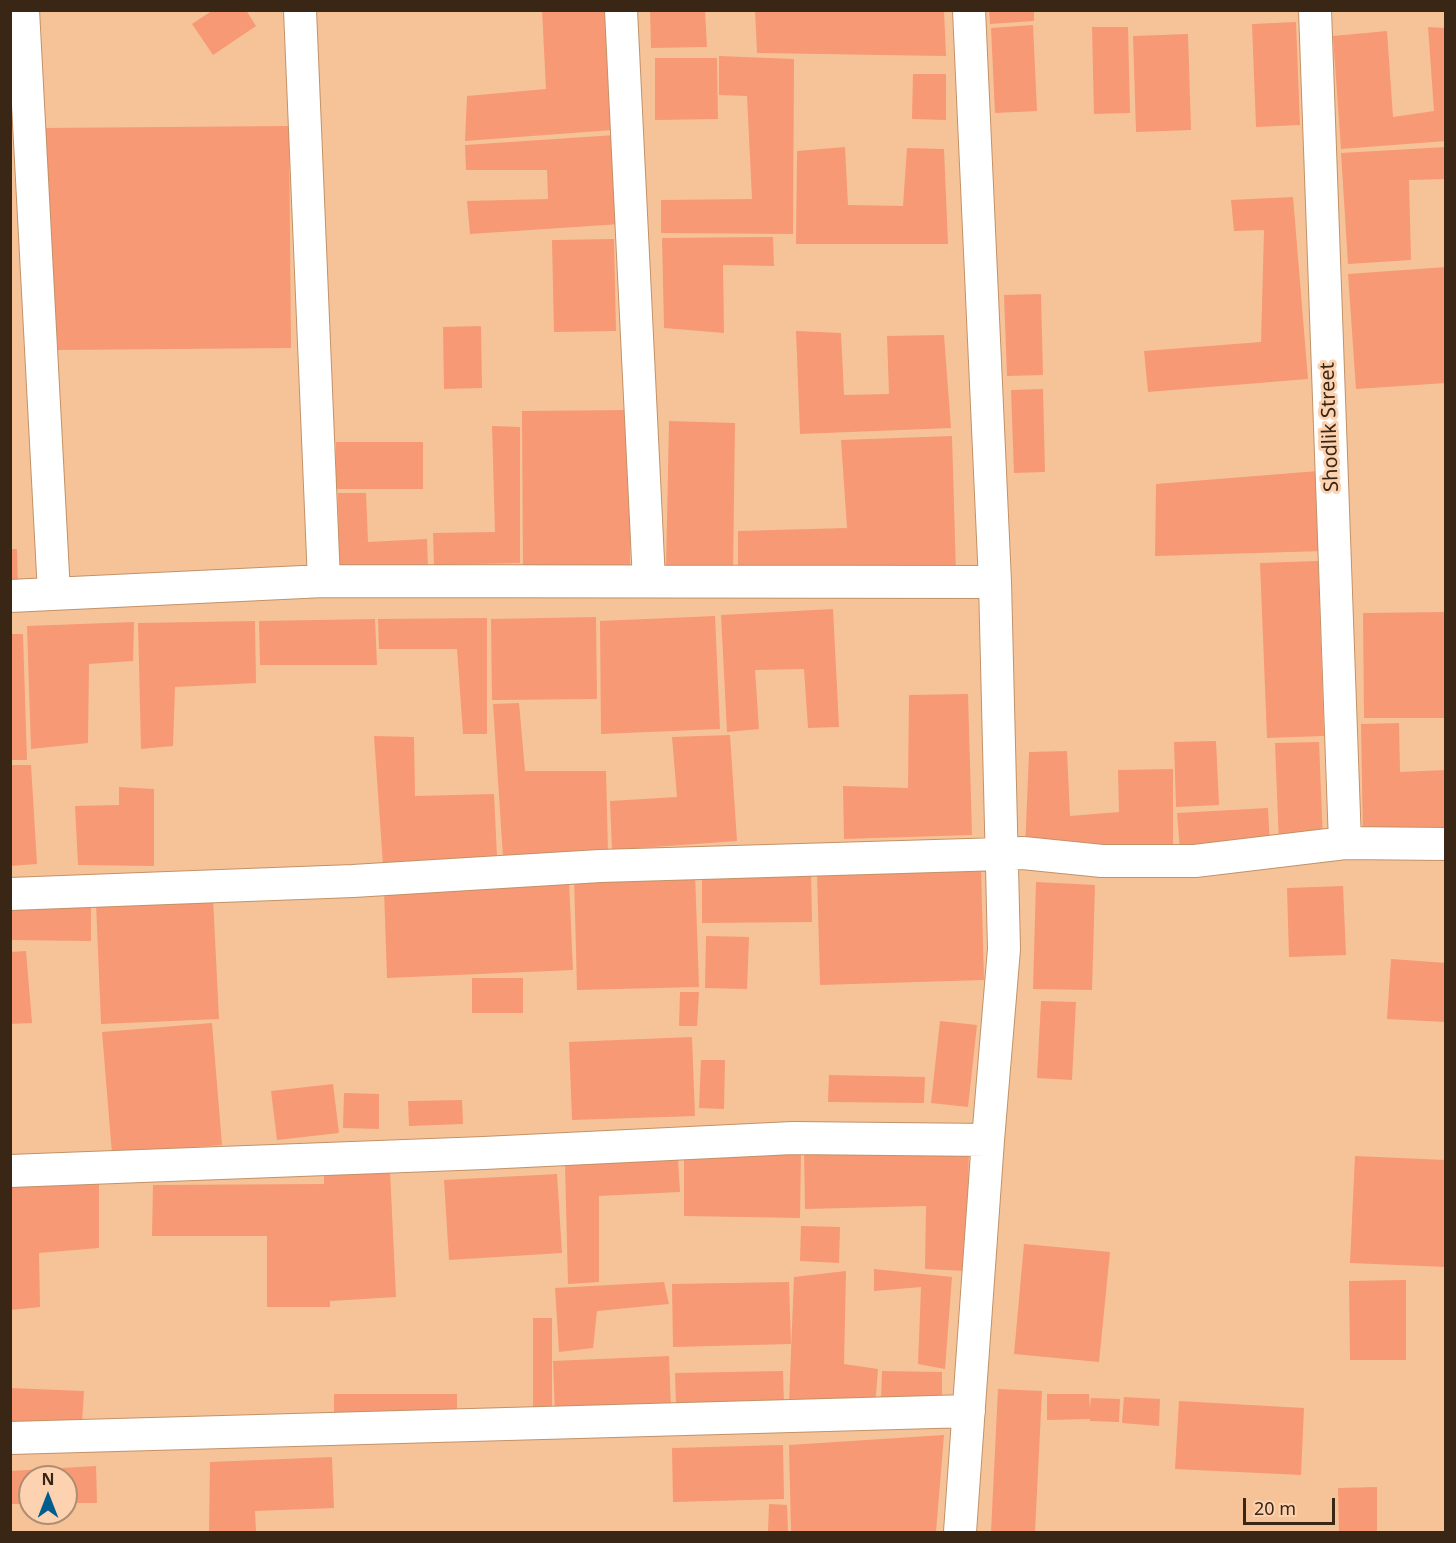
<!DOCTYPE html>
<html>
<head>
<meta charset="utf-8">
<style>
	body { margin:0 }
	#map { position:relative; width:1456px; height:1543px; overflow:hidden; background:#f6c398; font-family:"Noto Sans",sans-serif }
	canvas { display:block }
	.frame { position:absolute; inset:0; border:12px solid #3a2615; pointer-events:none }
	.north { position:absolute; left:18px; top:1465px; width:60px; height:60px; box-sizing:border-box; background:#fcd2b0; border:2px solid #ae8d72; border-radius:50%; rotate:0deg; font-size:16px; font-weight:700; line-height:24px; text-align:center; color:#3a2615 }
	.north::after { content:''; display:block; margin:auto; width:21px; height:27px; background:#005d8e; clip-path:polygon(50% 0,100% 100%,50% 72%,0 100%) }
	.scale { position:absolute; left:1243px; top:1498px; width:92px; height:27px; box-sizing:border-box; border:3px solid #3a2615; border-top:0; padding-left:8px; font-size:18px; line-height:21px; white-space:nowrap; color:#3a2615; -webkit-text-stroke:4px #fcd2b0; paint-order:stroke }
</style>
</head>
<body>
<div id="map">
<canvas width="1456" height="1543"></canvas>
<div class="frame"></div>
<div class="north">N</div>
<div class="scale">20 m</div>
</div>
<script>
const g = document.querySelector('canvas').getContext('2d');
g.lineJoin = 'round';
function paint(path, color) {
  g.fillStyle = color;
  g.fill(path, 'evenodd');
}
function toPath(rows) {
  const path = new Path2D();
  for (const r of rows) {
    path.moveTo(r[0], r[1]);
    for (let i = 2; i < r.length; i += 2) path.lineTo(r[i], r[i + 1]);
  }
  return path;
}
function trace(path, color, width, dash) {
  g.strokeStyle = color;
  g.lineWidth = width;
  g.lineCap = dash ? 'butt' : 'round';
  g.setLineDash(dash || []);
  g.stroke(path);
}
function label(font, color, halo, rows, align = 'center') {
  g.font = font + ' "Noto Sans",sans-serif';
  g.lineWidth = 6;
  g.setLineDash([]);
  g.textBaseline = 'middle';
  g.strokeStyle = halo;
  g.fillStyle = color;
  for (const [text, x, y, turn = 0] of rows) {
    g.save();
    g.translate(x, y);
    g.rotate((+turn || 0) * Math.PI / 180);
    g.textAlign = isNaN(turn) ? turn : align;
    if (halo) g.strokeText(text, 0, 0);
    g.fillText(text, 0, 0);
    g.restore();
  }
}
paint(toPath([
	[213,10,246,10,256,26,213,55,192,24],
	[542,10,606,10,613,130,465,141,467,96,546,89],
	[650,10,705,10,707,47,651,48],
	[755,10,944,10,946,56,757,53],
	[989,10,1034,10,1034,21,990,24],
	[1296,22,1300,125,1256,127,1252,24],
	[1033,25,1037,111,995,113,991,28],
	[1092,27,1128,27,1130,113,1094,114],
	[1428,27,1446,28,1446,141,1341,149,1333,36,1387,31,1393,117,1434,111],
	[1188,34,1191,130,1136,132,1133,36],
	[719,56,794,59,793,234,661,233,661,200,752,199,747,96,719,95],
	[655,58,717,58,718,119,655,120],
	[913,74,946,74,946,120,912,119],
	[289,126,291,348,58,350,43,128],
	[615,135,621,224,470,234,467,201,548,199,547,170,466,170,465,145],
	[845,147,848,205,903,206,907,148,944,149,948,244,796,244,797,151],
	[1446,147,1446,179,1409,180,1411,260,1348,264,1341,153],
	[1293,197,1308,379,1148,392,1144,351,1261,342,1264,230,1234,231,1231,200],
	[773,237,774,266,723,265,724,333,664,328,662,238],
	[614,239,616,331,554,332,552,240],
	[1446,267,1446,383,1356,389,1348,274],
	[1041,294,1043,375,1007,376,1004,295],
	[481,326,482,388,444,389,443,327],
	[796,331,841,333,844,395,889,394,887,336,944,335,951,428,800,434],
	[1043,389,1045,472,1014,473,1011,390],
	[630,410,630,568,523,568,522,411],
	[669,421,735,423,733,573,666,569],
	[492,426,520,427,520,563,434,565,433,533,495,532],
	[952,436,956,573,738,575,738,531,847,528,841,440],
	[336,442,423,442,423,489,336,489],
	[1318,471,1324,551,1155,556,1156,484],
	[338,493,366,493,368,542,427,539,428,569,339,570],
	[10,549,17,549,18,590,10,590],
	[1318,561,1324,736,1267,738,1260,563],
	[833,609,839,727,808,728,804,669,755,670,759,729,727,732,721,615],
	[1446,612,1446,718,1364,718,1363,613],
	[715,616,720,729,601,734,600,621],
	[596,617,597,699,492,700,491,619],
	[487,618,487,734,463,734,457,649,379,649,378,619],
	[375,619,377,665,260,665,259,621],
	[255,621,256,683,175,687,173,746,141,749,138,623],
	[134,622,133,661,89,664,88,743,31,749,27,626],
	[10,634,23,634,27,760,10,760],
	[968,694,972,835,844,839,843,786,908,788,909,695],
	[519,703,525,771,606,771,608,851,503,857,493,704],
	[1399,723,1400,772,1446,770,1446,837,1363,840,1361,724],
	[730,735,737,841,612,850,610,801,677,797,672,737],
	[374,736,414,737,415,796,494,794,497,857,383,865],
	[1216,741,1219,805,1176,807,1174,742],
	[1319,742,1323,842,1279,844,1275,743],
	[1067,751,1070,816,1119,812,1118,770,1173,769,1173,855,1025,850,1029,752],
	[10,765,31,765,37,864,10,866],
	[119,787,154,789,154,866,78,865,75,806,119,805],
	[1268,808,1270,847,1180,851,1177,813],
	[981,868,984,980,820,985,817,872],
	[811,871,812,922,702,923,702,872],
	[695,873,699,987,577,990,574,876],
	[569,881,573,970,387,978,384,889],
	[1036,882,1095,885,1092,990,1033,989],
	[1343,886,1346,955,1289,957,1287,888],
	[213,898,219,1019,101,1024,96,903],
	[10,905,91,906,91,941,10,940],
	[706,936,749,937,747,989,705,988],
	[26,951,32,1023,10,1024,10,952],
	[1391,959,1446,963,1446,1022,1387,1019],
	[472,978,523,978,523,1013,472,1013],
	[680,992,699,992,697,1026,679,1026],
	[1041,1001,1076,1002,1072,1080,1037,1078],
	[940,1021,977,1025,968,1107,931,1103],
	[212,1023,222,1145,112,1154,102,1032],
	[692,1037,695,1116,572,1120,569,1042],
	[701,1060,725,1060,724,1109,699,1108],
	[829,1075,925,1077,924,1103,828,1102],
	[333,1084,339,1133,277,1140,271,1091],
	[344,1093,379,1094,379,1129,343,1128],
	[462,1100,463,1124,409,1126,408,1101],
	[969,1148,966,1271,925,1269,926,1206,805,1209,804,1150],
	[684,1151,801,1152,800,1218,684,1216],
	[1355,1156,1446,1160,1446,1267,1350,1263],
	[678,1159,680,1192,599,1196,599,1282,568,1284,565,1164],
	[390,1171,396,1297,330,1301,330,1307,267,1307,267,1236,152,1236,153,1185,324,1184,324,1174],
	[557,1174,562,1253,449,1260,444,1180],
	[99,1183,99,1248,39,1253,40,1307,10,1310,10,1186],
	[801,1226,840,1227,839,1263,800,1261],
	[1024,1244,1110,1252,1099,1362,1014,1354],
	[874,1269,952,1277,945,1369,918,1364,921,1287,874,1291],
	[846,1271,844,1364,878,1369,875,1407,789,1403,794,1277],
	[1406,1280,1406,1360,1350,1360,1349,1281],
	[664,1282,669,1304,597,1311,593,1348,559,1352,555,1288],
	[789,1282,791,1344,673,1347,672,1284],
	[533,1318,552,1318,552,1410,533,1407],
	[669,1356,671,1409,555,1414,553,1361],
	[783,1371,784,1404,676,1406,675,1373],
	[882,1371,942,1372,942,1401,881,1399],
	[10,1388,84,1391,82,1423,10,1421],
	[998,1389,1042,1391,1035,1532,991,1532],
	[334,1394,457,1394,457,1415,334,1415],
	[1047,1394,1089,1394,1090,1409,1091,1398,1120,1399,1119,1422,1090,1421,1090,1419,1047,1420],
	[1124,1397,1160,1399,1159,1426,1122,1423],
	[1179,1401,1304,1408,1301,1475,1175,1469],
	[944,1435,936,1532,791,1532,789,1445],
	[783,1445,784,1499,673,1502,672,1448],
	[332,1457,334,1508,255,1511,256,1532,209,1532,210,1462],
	[96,1466,97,1503,66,1503,66,1477,30,1477,30,1504,10,1504,10,1471],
	[1377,1487,1377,1532,1339,1532,1338,1488],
	[769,1504,787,1505,788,1532,768,1532]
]), '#f79975');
const minor = toPath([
	[23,10,54,593],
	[300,10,324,581],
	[621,10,649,581],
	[1315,10,1345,843],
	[10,596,324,581,995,582],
	[10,894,353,881,600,866,1002,854,1023,853,1102,861,1195,861,1345,843,1446,844],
	[10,1171,484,1153,793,1138,988,1140],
	[10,1438,969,1411],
	[960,1532,988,1140,1004,949,995,582,969,10]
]);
trace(minor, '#c29268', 34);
trace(minor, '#fff', 32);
label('20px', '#3a2615', '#fcd2b0', [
	["Shodlik Street",1330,427,-92]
]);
</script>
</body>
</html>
